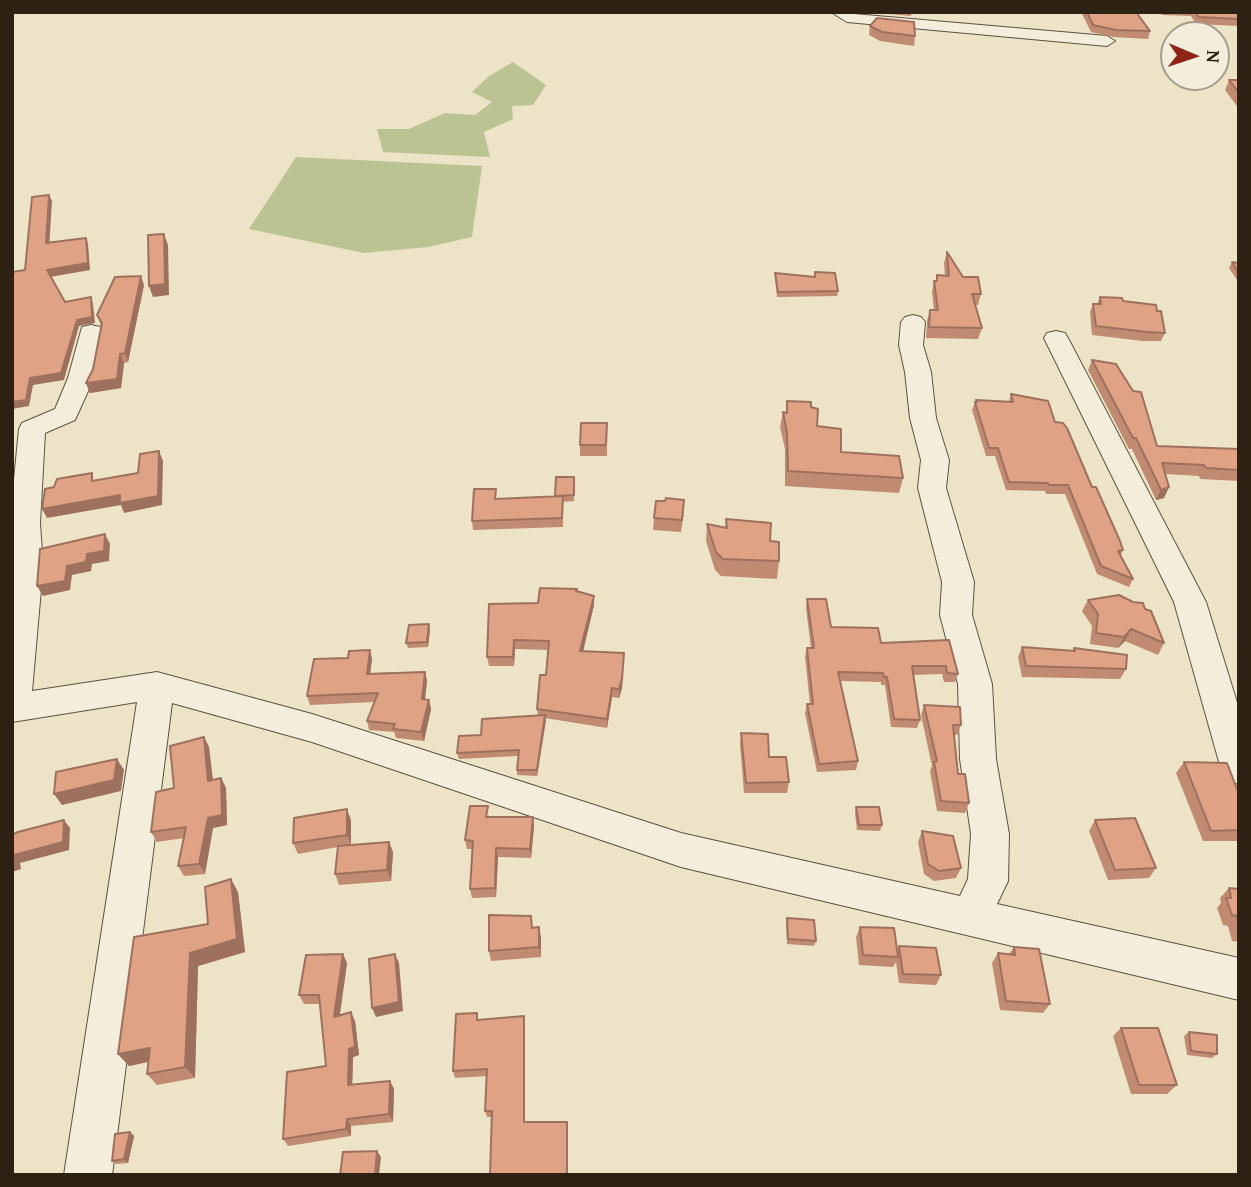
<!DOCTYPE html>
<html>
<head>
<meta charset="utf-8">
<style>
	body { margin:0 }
	#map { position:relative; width:1251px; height:1187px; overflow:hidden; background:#ede4c7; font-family:"Gentium Book Plus",serif }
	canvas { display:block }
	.frame { position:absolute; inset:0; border:14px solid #2d2114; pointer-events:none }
	.north { position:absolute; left:1160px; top:21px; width:70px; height:70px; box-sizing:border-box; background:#f3eddb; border:2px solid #a49b8b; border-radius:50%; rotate:92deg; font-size:19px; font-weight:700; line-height:28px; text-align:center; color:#2d2114 }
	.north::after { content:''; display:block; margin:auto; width:24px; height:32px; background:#8f2418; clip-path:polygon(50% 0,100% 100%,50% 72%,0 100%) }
</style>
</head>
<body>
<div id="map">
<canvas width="1251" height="1187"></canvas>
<div class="frame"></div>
<div class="north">N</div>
</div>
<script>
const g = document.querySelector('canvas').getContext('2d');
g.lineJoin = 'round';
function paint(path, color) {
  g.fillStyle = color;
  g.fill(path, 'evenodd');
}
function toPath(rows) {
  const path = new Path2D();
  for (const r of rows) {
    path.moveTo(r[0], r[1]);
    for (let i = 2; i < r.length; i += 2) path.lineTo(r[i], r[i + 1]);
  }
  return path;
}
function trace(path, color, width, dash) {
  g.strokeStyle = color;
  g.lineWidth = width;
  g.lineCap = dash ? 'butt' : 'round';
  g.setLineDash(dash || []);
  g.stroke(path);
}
paint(toPath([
	[513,62,546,85,533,105,512,106,513,119,484,132,490,157,383,152,377,129,409,129,445,113,475,115,492,102,472,92,489,76],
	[296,157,482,166,472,237,428,247,364,253,249,229]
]), '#bcc393');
const minor = toPath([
	[831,12,1107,36,1115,41,1107,46,847,22,831,12],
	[913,315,921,317,925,322,923,345,931,372,936,418,949,460,946,488,974,582,972,615,992,684,996,759,1009,834,1008,881,997,904,1239,958,1239,1000,681,867,312,742,172,703,112,1175,64,1175,137,702,12,722,12,500,19,429,22,423,55,409,68,378,82,327,91,325,100,327,103,332,94,378,75,420,45,433,40,523,43,567,32,691,157,672,312,714,681,833,960,896,968,879,971,834,960,759,958,684,940,615,942,582,918,488,921,460,910,418,905,372,899,345,901,322,905,317,913,315],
	[1056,331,1065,333,1068,338,1206,602,1239,709,1239,784,1226,780,1221,769,1174,602,1044,338,1047,333,1056,331]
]);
trace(minor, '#5d5241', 2);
paint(minor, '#f3eddb');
paint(toPath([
	[889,12,912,12,911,16,888,14],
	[1081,12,1136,12,1150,31,1148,39,1113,37,1091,32],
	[1161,12,1239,12,1239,26,1196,24,1191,16,1162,15],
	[870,26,915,36,914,46,880,41,869,35],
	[1229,80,1239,80,1239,109,1225,90],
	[947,252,963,277,981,294,978,305,975,305,982,328,978,339,926,338,927,321,930,310,934,310,932,292,934,281,936,281,937,275,945,276,944,263],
	[1232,262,1239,263,1239,283,1229,268],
	[815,272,838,291,837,296,777,297,775,278,775,273,814,277],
	[144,285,128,362,124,363,121,388,90,393,86,383,93,369,101,326,97,315],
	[1100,297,1123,301,1157,311,1165,333,1161,341,1143,341,1092,335,1090,312,1093,304,1097,304],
	[1092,360,1157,446,1239,449,1239,481,1200,479,1199,476,1165,474,1169,487,1164,498,1156,500,1132,449,1129,449,1088,370],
	[1011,394,1055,422,1092,487,1123,550,1121,555,1133,579,1129,587,1097,574,1065,494,1046,494,1045,491,1006,490,995,456,986,456,972,410,976,400,1009,402],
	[787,401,811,407,817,426,841,452,903,478,899,493,785,486,785,449,780,427,783,412,786,412],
	[607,435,607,456,580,456,580,445],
	[574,477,574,501,563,502,563,527,473,530,472,521,497,499,555,497],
	[684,512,681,532,653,530,654,518],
	[726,519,770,541,779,561,777,579,721,576,715,570,706,541,707,524,725,528],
	[577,592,594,596,594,605,583,651,624,653,622,688,619,698,612,697,607,728,545,718,537,776,517,775,517,770,518,756,459,759,457,753,481,735,538,716,537,709,546,675,548,650,515,649,514,666,489,666,487,657,538,603],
	[807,599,831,627,881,643,949,640,958,674,955,682,944,682,942,674,913,675,920,720,917,728,891,727,885,685,881,685,881,682,840,681,858,761,856,770,817,772,805,713,807,704,810,704,805,656,807,648,811,648,806,608],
	[1088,600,1145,609,1164,643,1158,655,1125,641,1118,648,1090,644,1092,626,1082,611],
	[430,629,428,647,408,648,406,643],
	[1022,647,1073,651,1074,648,1126,669,1120,679,1022,677,1018,657],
	[370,650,372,659,370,673,425,672,427,681,425,699,429,700,431,709,424,741,396,738,394,732,369,730,367,721,374,702,310,705,307,696],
	[924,705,961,725,957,735,954,735,958,774,969,803,965,813,937,811,930,771,932,766,921,715],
	[741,733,769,757,789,782,787,793,744,793,740,744],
	[204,737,209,747,213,780,221,778,226,788,227,825,213,828,205,874,184,876,178,866,184,838,157,842,151,832,174,788],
	[1184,762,1239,789,1239,841,1203,841,1176,773],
	[856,807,882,825,880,831,857,830,855,813],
	[489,815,489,817,533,817,534,826,531,858,498,857,496,897,472,898,470,889,472,849,467,849,465,840],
	[351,820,351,845,393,852,391,881,339,885,335,874,338,847,298,854,293,843],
	[1095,820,1156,868,1149,878,1108,880,1089,831],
	[922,831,961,868,956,878,934,881,924,874,918,842],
	[1229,888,1239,889,1239,942,1232,941,1228,926,1223,925,1217,908,1221,903,1220,898],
	[238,892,245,952,198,966,195,1078,157,1085,147,1074,148,1062,129,1066,118,1054,208,924],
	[787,918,816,941,814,946,787,944,786,923],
	[860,927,897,951,899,946,941,975,936,985,899,983,896,962,893,967,859,965,856,937],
	[532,928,541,937,541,957,491,961,489,951],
	[1014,947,1050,1004,1043,1013,1000,1010,992,963,998,953,1009,954],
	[347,963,340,1015,355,1021,359,1055,353,1057,352,1085,390,1081,394,1089,393,1122,351,1126,351,1136,288,1146,283,1139,326,1066,320,1004,304,1004,299,995],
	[479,1020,525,1023,525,1122,567,1122,568,1175,490,1175,492,1117,487,1117,485,1111,487,1076,455,1078,453,1071],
	[1121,1028,1177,1085,1167,1094,1131,1094,1113,1036],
	[1189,1032,1217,1054,1212,1058,1187,1055,1184,1036],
	[130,1132,134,1136,128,1163,116,1164,112,1161]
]), '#c18b72');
paint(toPath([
	[49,195,52,201,49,249,46,243],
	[164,234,168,245,169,295,153,297,149,286],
	[86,238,88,244,90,270,50,277,47,270],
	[141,276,144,285,128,362,125,353],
	[91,297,93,304,95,323,79,326,64,380,33,385,29,406,12,409,12,402,77,320],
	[120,354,124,363,121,388,90,393,86,383],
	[159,451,163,461,162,505,124,513,121,505,47,518,42,509,120,495],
	[1169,487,1164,498,1156,500,1161,490],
	[105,534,110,544,109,561,92,564,91,571,72,575,70,590,43,596,37,586,67,566,87,554],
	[594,596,594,605,581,660,580,651],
	[429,624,430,629,428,647,427,642],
	[1131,629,1125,641,1118,648,1124,637],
	[514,640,515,649,514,666,513,657],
	[370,650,372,659,369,683,367,674],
	[624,653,622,688,619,698,619,689],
	[425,672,427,681,424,708,422,699],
	[612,688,612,697,607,728,607,719],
	[429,700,431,709,424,741,421,732],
	[545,715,546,721,537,776,537,770],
	[204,737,209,747,214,791,208,781],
	[117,759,124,770,121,791,62,805,54,794],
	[221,778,226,788,227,825,213,828,205,874,199,864,208,818],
	[347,809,351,820,351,845,347,835],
	[533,817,534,826,531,858,530,849],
	[64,820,70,828,69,850,20,863,21,869,12,872,12,862,14,855],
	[389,842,393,852,391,881,387,870],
	[496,848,498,857,496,897,495,888],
	[231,879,238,892,245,952,198,966,195,1078,185,1067,190,953,237,939],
	[539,927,541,937,541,957,539,947],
	[343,954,347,963,338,1026,334,1017],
	[395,954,399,963,403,1011,376,1017,372,1008],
	[351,1012,355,1021,359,1055,353,1057,352,1093,348,1085],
	[524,1016,525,1023,525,1128,524,1122],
	[150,1048,160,1059,129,1066,118,1054],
	[390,1081,394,1089,393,1122,389,1114],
	[347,1119,351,1126,351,1136,346,1129],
	[130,1132,134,1136,128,1163,124,1159],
	[377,1151,381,1157,379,1175,375,1175]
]), '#9d715d');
const building = toPath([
	[1087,12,1136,12,1150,31,1116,30,1093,25,1087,12],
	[1195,12,1239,12,1239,19,1199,17,1195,12],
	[877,18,914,22,915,36,882,32,870,26,877,18],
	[1229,80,1239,80,1239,93,1229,80],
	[49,195,46,243,86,238,88,263,47,270,65,302,91,297,92,317,77,320,61,373,30,378,26,400,12,402,12,272,25,270,32,197,49,195],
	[164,234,165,284,149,286,148,235,164,234],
	[947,252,963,277,978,277,981,294,972,294,982,328,929,327,930,310,938,310,934,281,937,281,937,275,949,276,947,252],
	[1232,262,1239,263,1239,274,1232,262],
	[815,272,835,273,838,291,778,292,775,273,815,277,815,272],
	[141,276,125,353,120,354,117,379,86,383,93,369,102,323,97,315,115,277,141,276],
	[1100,297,1122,298,1123,301,1156,305,1157,311,1161,311,1165,333,1147,332,1096,326,1093,304,1101,304,1100,297],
	[1092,360,1116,364,1133,391,1141,392,1157,446,1239,449,1239,470,1206,468,1204,465,1162,463,1169,487,1161,490,1136,438,1133,438,1092,360],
	[1011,394,1048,401,1055,422,1063,423,1067,428,1092,487,1096,487,1120,541,1123,550,1118,551,1133,579,1101,566,1068,485,1049,485,1048,483,1009,482,998,448,989,448,975,402,977,402,976,400,1013,402,1011,394],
	[787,401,811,402,811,407,818,409,817,426,841,429,841,452,899,456,903,478,788,471,787,433,783,412,787,413,787,401],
	[581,423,607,423,606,445,580,445,581,423],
	[159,451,158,496,120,503,120,495,42,509,45,489,54,487,57,479,92,473,92,481,138,473,140,454,159,451],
	[556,477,574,477,574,495,555,496,556,477],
	[474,489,496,489,495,499,563,496,562,518,472,521,474,489],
	[666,498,684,500,682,520,654,518,656,501,665,501,666,498],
	[726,519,771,523,770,541,779,542,779,561,723,559,716,552,707,524,727,528,726,519],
	[105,534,104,551,87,554,86,562,67,566,65,581,37,586,40,549,105,534],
	[540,588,577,589,576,591,594,596,580,651,624,653,622,679,619,689,612,688,607,719,537,709,540,675,546,675,549,641,514,640,513,657,487,657,489,604,538,603,540,588],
	[1119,595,1133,602,1143,603,1145,609,1151,611,1164,643,1131,629,1124,637,1096,633,1098,614,1088,600,1119,595],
	[807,599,826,599,831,627,878,628,881,643,949,640,958,674,947,673,946,666,912,666,920,720,894,719,887,677,884,677,883,673,838,672,858,761,819,764,807,704,813,704,807,648,814,648,807,599],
	[429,624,427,642,406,643,409,625,429,624],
	[1022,647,1075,651,1074,648,1127,655,1126,669,1026,666,1022,647],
	[370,650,367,674,425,672,422,699,429,700,421,732,393,729,395,724,367,721,378,693,307,696,314,659,348,658,349,651,370,650],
	[924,705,960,707,961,725,953,725,958,774,965,774,969,803,941,801,934,762,937,761,924,705],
	[545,715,537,770,517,770,519,750,457,753,459,736,481,735,482,719,545,715],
	[741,733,768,734,769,757,786,757,789,782,746,783,741,733],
	[204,737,208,781,221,778,222,815,208,818,199,864,178,866,186,827,151,832,156,792,174,788,170,746,204,737],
	[117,759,114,780,54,794,56,772,117,759],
	[1184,762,1227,763,1237,789,1239,789,1239,830,1211,831,1184,762],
	[470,806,488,806,486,817,533,817,530,849,496,848,495,888,470,889,473,841,465,840,470,806],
	[856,807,879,807,882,825,859,825,856,807],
	[347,809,347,835,293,843,294,818,347,809],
	[1135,818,1156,868,1115,870,1095,820,1135,818],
	[64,820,63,842,14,855,14,861,12,862,12,835,18,832,64,820],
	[922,831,953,836,961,868,939,871,928,864,922,831],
	[389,842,387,870,335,874,338,846,389,842],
	[231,879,237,939,190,953,185,1067,147,1074,150,1048,118,1054,134,937,208,924,205,887,231,879],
	[1229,888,1239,889,1239,922,1237,916,1232,915,1226,898,1231,898,1229,888],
	[489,915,531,916,532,928,539,927,539,947,489,951,489,915],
	[787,918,814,920,816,941,788,939,787,918],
	[860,927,894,928,898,957,863,955,860,927],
	[899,946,936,948,941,975,903,974,899,946],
	[1014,947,1039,949,1050,1004,1006,1001,998,953,1015,955,1014,947],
	[343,954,334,1017,351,1012,355,1047,349,1049,348,1085,390,1081,389,1114,347,1119,346,1129,283,1139,287,1072,326,1066,319,995,299,995,306,955,343,954],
	[395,954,399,1002,372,1008,369,959,395,954],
	[477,1013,477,1020,524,1016,524,1122,567,1122,567,1175,490,1175,492,1111,485,1111,487,1069,453,1071,456,1014,477,1013],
	[1121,1028,1158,1028,1177,1085,1139,1085,1121,1028],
	[1189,1032,1217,1035,1217,1054,1191,1051,1189,1032],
	[130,1132,124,1159,112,1161,115,1134,130,1132],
	[377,1151,375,1175,340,1175,343,1152,377,1151]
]);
paint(building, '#e0a285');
trace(building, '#9d715d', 2);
</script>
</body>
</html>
